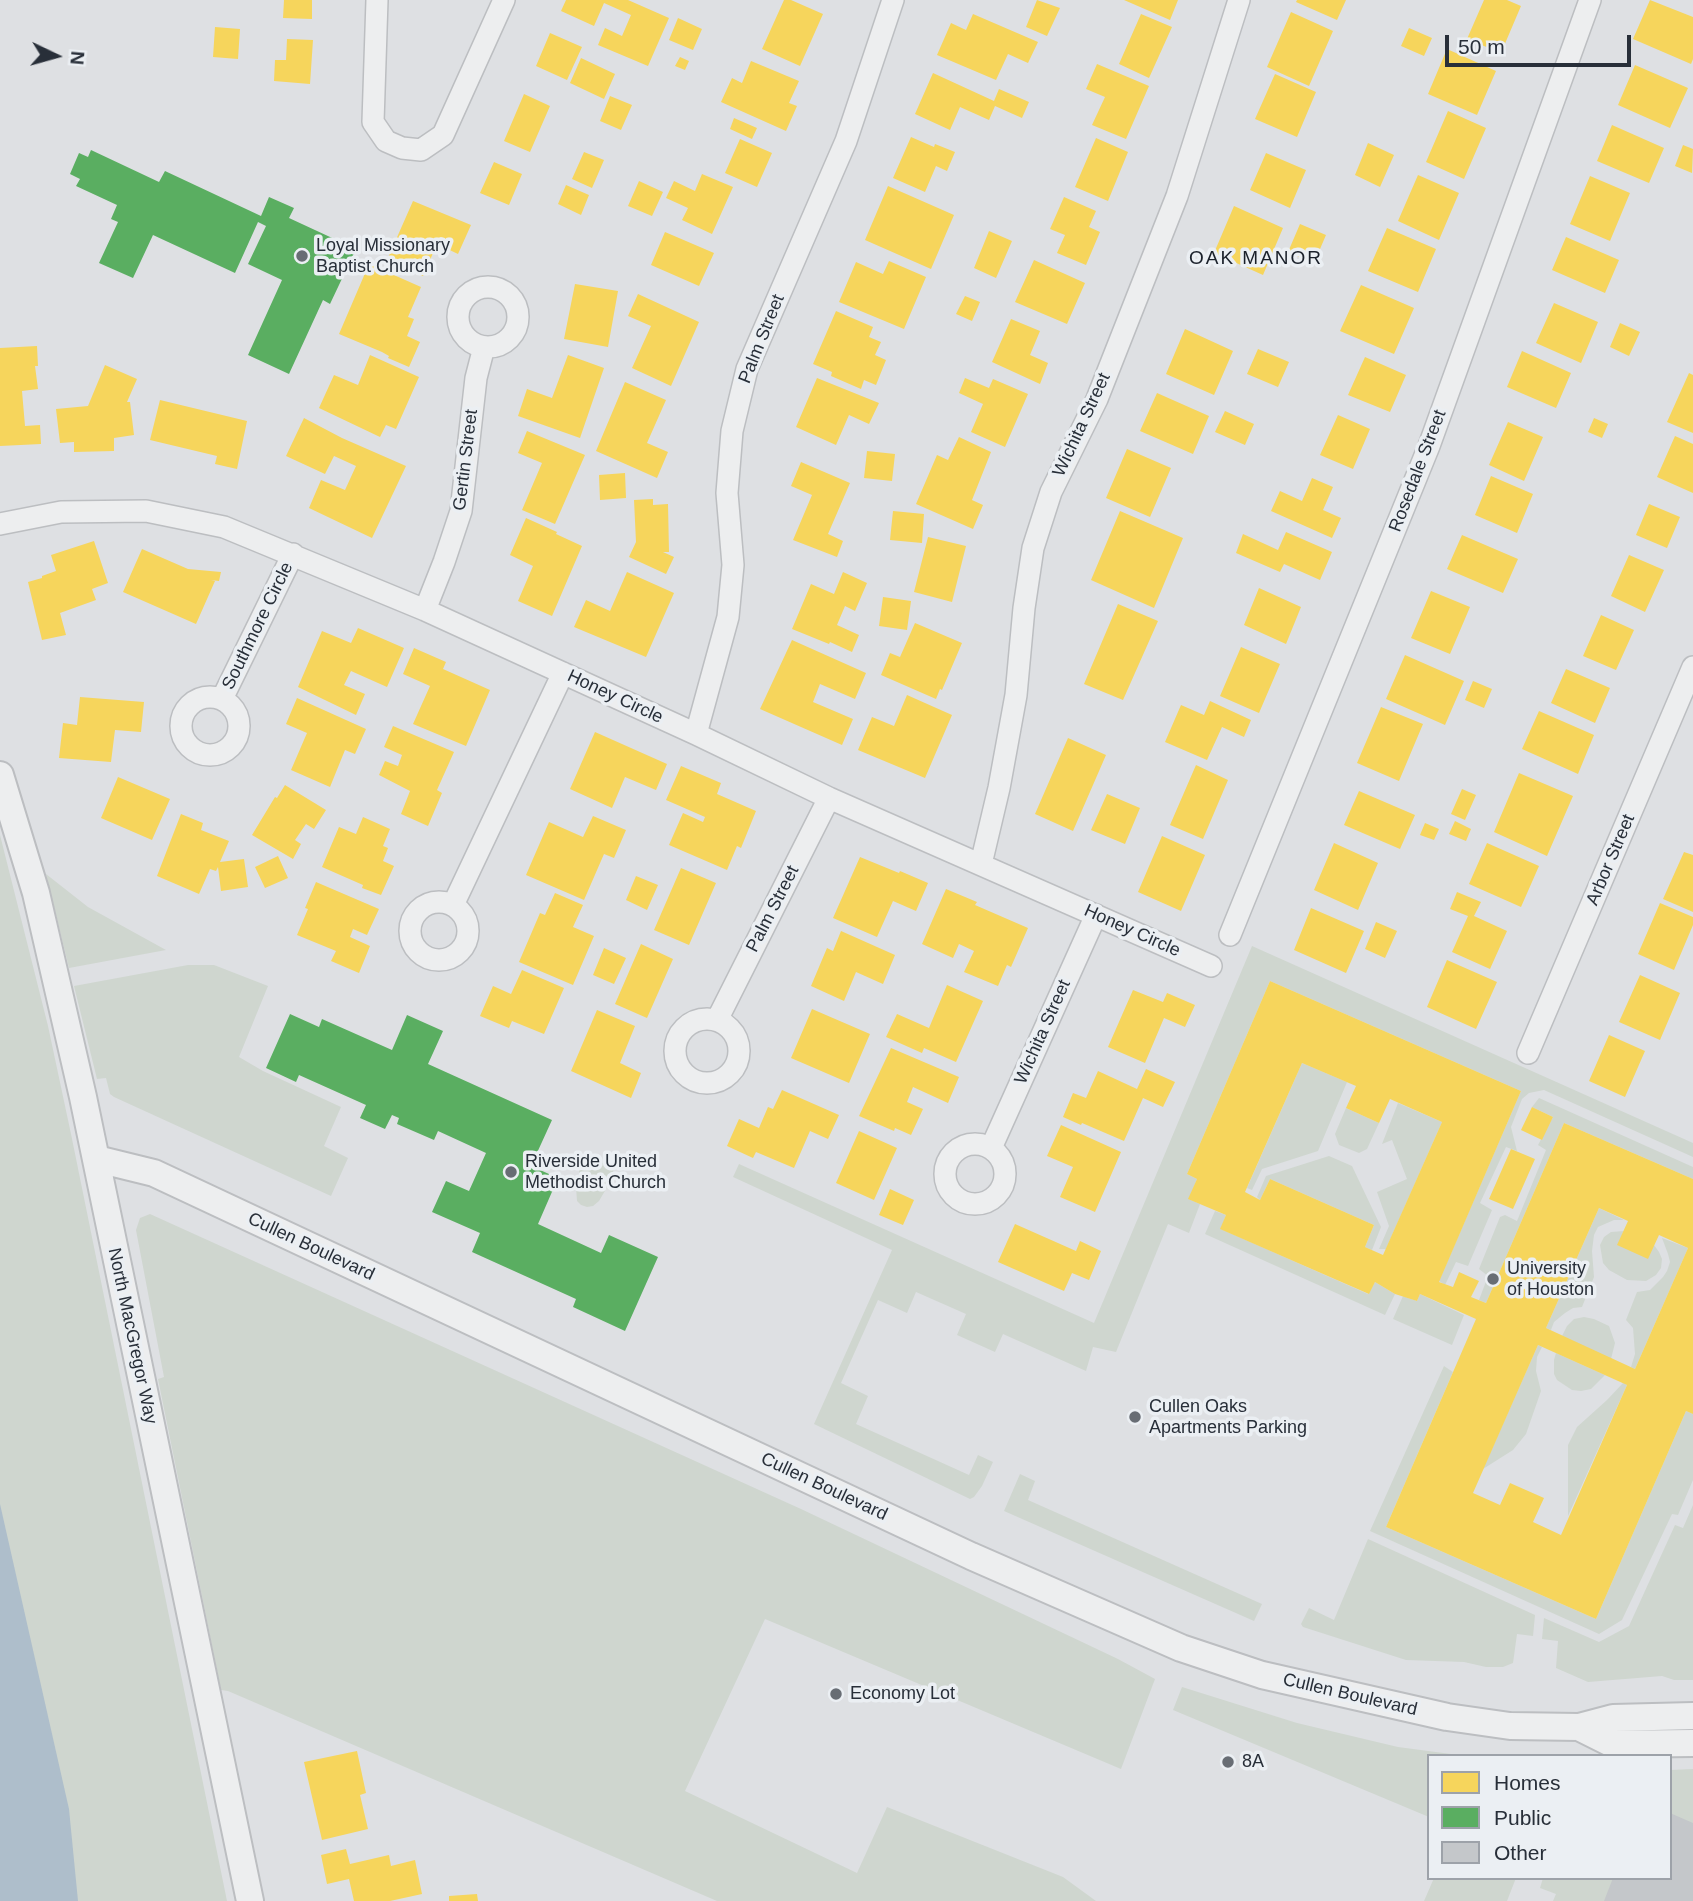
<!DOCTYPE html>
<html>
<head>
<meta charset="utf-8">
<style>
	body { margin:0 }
	#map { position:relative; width:1693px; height:1901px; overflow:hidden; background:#dee0e3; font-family:Arial,sans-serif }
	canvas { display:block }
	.legend { position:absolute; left:1427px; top:1754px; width:245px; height:126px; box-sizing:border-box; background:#ebeff3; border:2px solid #9da2a9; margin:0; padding:9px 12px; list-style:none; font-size:21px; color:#282f39 }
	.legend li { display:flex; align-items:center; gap:14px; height:35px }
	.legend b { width:35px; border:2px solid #9da2a9 }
	.north { position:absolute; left:21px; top:21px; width:70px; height:70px; -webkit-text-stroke:5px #ebeff3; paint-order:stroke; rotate:95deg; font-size:19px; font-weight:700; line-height:28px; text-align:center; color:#282f39 }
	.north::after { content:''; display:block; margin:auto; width:24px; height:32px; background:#282f39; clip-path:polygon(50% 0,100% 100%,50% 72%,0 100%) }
	.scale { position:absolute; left:1445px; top:35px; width:186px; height:32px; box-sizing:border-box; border:4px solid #282f39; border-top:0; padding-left:9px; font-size:21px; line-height:24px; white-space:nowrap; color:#282f39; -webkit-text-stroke:5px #ebeff3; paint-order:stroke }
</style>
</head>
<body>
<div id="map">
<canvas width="1693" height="1901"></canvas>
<ul class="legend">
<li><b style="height:19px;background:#f6d55c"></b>Homes</li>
<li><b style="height:19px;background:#5aae61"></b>Public</li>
<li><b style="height:19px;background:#c4c7ca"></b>Other</li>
</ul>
<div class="north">N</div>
<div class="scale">50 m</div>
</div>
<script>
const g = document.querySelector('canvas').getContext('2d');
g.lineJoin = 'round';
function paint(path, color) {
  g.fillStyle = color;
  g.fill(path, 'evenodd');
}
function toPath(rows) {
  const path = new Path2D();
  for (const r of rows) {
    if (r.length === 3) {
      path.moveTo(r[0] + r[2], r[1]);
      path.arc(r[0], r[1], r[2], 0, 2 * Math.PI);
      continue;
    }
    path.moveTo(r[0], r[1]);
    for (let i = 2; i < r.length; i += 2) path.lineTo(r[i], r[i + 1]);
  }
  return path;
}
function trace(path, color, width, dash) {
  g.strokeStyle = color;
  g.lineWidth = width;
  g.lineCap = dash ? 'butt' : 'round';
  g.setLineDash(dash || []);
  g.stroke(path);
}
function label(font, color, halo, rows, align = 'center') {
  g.font = font + ' Arial,sans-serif';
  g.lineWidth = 7;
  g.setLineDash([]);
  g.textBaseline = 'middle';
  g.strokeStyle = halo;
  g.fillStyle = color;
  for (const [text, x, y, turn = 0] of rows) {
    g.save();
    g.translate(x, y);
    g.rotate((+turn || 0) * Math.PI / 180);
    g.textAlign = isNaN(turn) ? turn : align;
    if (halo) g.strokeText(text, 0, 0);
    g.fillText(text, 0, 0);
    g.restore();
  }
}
paint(toPath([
	[0,835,48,1026,71,1134,227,1901,0,1901],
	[46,874,88,907,166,950,69,968],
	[1252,946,1693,1143,1693,1157,1544,1090,1529,1093,1522,1099,1511,1127,1517,1151,1506,1147,1480,1203,1492,1210,1468,1266,1456,1262,1445,1285,1439,1281,1521,1091,1270,981,1187,1174,1197,1179,1189,1199,1200,1204,1189,1233,1168,1224,1116,1352,1093,1347,1086,1371,1003,1334,995,1352,957,1335,966,1314,916,1292,907,1313,878,1300,841,1383,868,1396,856,1424,969,1475,978,1455,993,1462,982,1486,974,1497,970,1499,814,1424,892,1250,733,1177,739,1164,1094,1323],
	[188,965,214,965,268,986,239,1057,263,1071,341,1107,324,1146,348,1158,331,1196,114,1097,110,1094,106,1078,97,1079,74,986],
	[1302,1063,1347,1082,1318,1151,1262,1169,1252,1190,1247,1188],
	[1539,1098,1693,1167,1693,1179,1564,1123,1486,1303,1479,1300,1488,1276,1479,1269,1500,1217,1505,1215,1517,1221,1546,1150,1538,1145,1553,1117,1532,1107],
	[1398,1103,1442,1122,1386,1249,1379,1249,1389,1226,1377,1192,1407,1179,1392,1140,1382,1144],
	[1346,1108,1379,1123,1367,1149,1359,1153,1339,1145,1335,1134],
	[593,1155,614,1169,609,1184,599,1201,593,1206,587,1207,581,1205,577,1201,576,1187,579,1176,579,1163,588,1156],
	[1329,1156,1352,1166,1381,1227,1372,1250,1365,1247,1374,1225,1270,1179,1260,1200,1257,1197,1266,1176],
	[1599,1208,1624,1220,1614,1220,1598,1227,1594,1235,1592,1251,1594,1277,1582,1307,1573,1308,1565,1313,1554,1322,1551,1330,1546,1328],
	[1215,1211,1226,1215,1221,1229,1368,1294,1375,1282,1395,1294,1385,1315,1205,1234],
	[150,1214,801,1509,1118,1659,1155,1679,1121,1769,765,1619,685,1791,857,1873,887,1807,1063,1877,1096,1901,717,1901,228,1691,221,1690,158,1379,164,1377,136,1230,140,1218],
	[1624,1231,1618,1245,1654,1245,1659,1252,1662,1259,1661,1268,1656,1275,1646,1281,1627,1280,1609,1270,1603,1263,1600,1245,1604,1237,1611,1232],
	[1662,1238,1688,1248,1635,1369,1631,1367,1635,1354,1633,1328,1626,1320,1637,1292,1650,1290,1663,1277,1667,1271,1670,1262,1668,1254],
	[1420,1294,1464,1315,1452,1345,1393,1319,1403,1296,1417,1301],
	[1584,1317,1594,1319,1609,1326,1615,1343,1611,1359,1562,1336,1567,1326,1574,1319],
	[1538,1345,1542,1347,1537,1357,1536,1371,1541,1391,1526,1434,1513,1450,1483,1469],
	[1556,1353,1605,1375,1591,1389,1581,1391,1572,1390,1557,1380,1554,1374,1554,1360],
	[1444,1366,1453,1372,1386,1527,1596,1619,1686,1411,1693,1414,1693,1480,1678,1515,1672,1514,1622,1620,1599,1634,1370,1531],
	[1623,1383,1627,1385,1568,1516,1568,1445,1577,1427,1607,1400],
	[1020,1474,1035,1481,1028,1500,1262,1604,1254,1621,1004,1511],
	[1693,1505,1693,1680,1674,1680,1662,1676,1588,1682,1556,1668,1558,1641,1542,1639,1544,1618,1599,1642,1629,1626,1675,1525,1683,1528],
	[1368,1539,1535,1615,1533,1636,1517,1634,1513,1663,1503,1667,1486,1667,1464,1662,1406,1660,1303,1627,1301,1624,1309,1608,1334,1620],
	[1182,1687,1297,1723,1398,1747,1466,1756,1429,1756,1429,1817,1173,1710],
	[1693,1769,1693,1824,1670,1814,1670,1770],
	[1434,1878,1516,1878,1507,1901,1424,1901],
	[1543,1878,1615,1878,1605,1901,1553,1901,1556,1894,1540,1888]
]), '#cfd6cf');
paint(toPath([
	[0,1504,69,1809,78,1901,0,1901]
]), '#aebecb');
paint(toPath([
	[284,0,312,0,312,19,283,18],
	[566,0,628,0,669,18,648,66,598,45,605,28,622,36,631,15,604,3,594,26,561,11],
	[784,0,791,0,823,14,800,66,762,49],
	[1037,0,1060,8,1047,36,1026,27],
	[1124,0,1178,0,1170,20],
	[1297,0,1346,0,1337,20,1296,2],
	[1484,0,1507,0,1521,6,1501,53,1467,39],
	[1650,0,1693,17,1693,59,1691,64,1633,39],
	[1291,12,1333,31,1309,86,1267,67],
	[973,14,1038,42,1028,63,1008,54,996,80,937,55,951,23,966,30],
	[1141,14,1172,27,1149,78,1119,64],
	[678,18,702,29,693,50,669,40],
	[215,27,240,29,238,59,213,57],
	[1409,28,1432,38,1424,56,1401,46],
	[550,33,582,47,567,80,536,66],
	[287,39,313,40,310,84,274,81,275,60,286,60],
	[1447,49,1496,71,1477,115,1428,94],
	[680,57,689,61,685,70,675,66],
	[581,58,615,74,604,99,570,83],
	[751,61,799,81,789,103,797,106,786,131,721,102,732,78,742,83],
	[1097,64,1149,86,1126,139,1092,125,1105,97,1086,89],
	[1635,65,1688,88,1670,128,1618,105],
	[933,73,994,101,999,89,1029,102,1022,118,995,106,989,120,960,107,950,130,915,114],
	[1275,74,1316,92,1297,137,1255,119],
	[524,94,550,106,530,152,504,141],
	[610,96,632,105,621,130,600,121],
	[1448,111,1486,128,1464,179,1426,162],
	[734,118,757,128,752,139,730,129],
	[1612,125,1664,148,1649,183,1597,161],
	[911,137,934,147,935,144,955,152,947,171,936,166,925,192,893,178],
	[1096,138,1128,152,1108,201,1075,187],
	[740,139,772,153,757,187,725,173],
	[1368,143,1394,155,1380,187,1355,175],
	[1683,145,1693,149,1692,173,1675,166],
	[584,152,604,160,592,188,572,179],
	[1266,153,1306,170,1290,208,1250,190],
	[494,162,522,174,509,205,480,193],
	[702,174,733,187,712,234,682,220,688,208,666,198,674,181,695,191],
	[1418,175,1459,193,1439,240,1398,221],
	[1590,176,1630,193,1610,241,1570,224],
	[639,181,663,192,652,216,628,206],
	[566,185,589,195,581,215,558,204],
	[888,186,954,215,931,269,865,240],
	[1064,197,1096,211,1089,227,1100,232,1086,265,1057,253,1065,235,1050,229],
	[413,201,471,225,458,254,437,244,423,276,387,260],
	[1234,206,1283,228,1263,275,1214,253],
	[1300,224,1326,235,1314,263,1288,252],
	[1387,228,1436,249,1418,292,1368,271],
	[989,231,1012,241,996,278,974,268],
	[665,232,714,253,699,286,651,265],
	[1566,237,1619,260,1605,293,1552,270],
	[1034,260,1085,283,1067,324,1015,302],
	[889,261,926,277,904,329,839,302,856,262,883,274],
	[369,264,421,287,408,317,414,319,407,336,420,342,409,367,388,358,389,356,382,352,339,334],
	[575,284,618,291,608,347,564,339],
	[1361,285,1414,308,1394,354,1340,331],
	[638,294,699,322,671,386,632,368,651,326,628,316],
	[965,296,980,302,972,321,956,314],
	[1554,303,1598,322,1581,363,1536,343],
	[836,311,873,327,869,337,881,342,875,355,886,360,876,385,864,380,861,389,831,376,832,372,813,364],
	[1011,319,1040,331,1030,355,1048,363,1040,384,992,362],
	[1620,323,1640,332,1629,356,1610,347],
	[1185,329,1233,351,1214,395,1166,374],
	[37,346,38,366,35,366,38,389,22,391,25,426,40,425,41,444,0,446,0,348],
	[1258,349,1289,362,1278,387,1247,374],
	[1522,351,1571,373,1556,408,1507,387],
	[370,355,419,377,396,429,386,425,380,437,319,408,334,375,358,385],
	[568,355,604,368,580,438,518,416,527,389,552,398],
	[1365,357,1406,375,1390,412,1348,395],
	[105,365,137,379,127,402,130,402,134,435,114,438,114,451,74,452,74,442,60,443,56,409,88,406],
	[1689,373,1693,375,1693,433,1667,422],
	[817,378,879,403,869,424,849,415,836,445,796,427],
	[965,378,989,388,993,379,1028,394,1005,447,971,432,983,404,959,393],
	[625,382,666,400,647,443,668,452,657,478,596,451],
	[1157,393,1209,416,1193,454,1140,431],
	[160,400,247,421,237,469,215,464,217,456,150,440],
	[1225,411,1254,424,1245,445,1215,432],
	[1338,415,1370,429,1353,469,1320,455],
	[304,418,342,438,406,466,372,538,309,508,321,480,345,490,356,466,334,456,325,474,286,456],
	[1594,418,1608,424,1602,438,1588,432],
	[1508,422,1543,437,1524,481,1489,465],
	[527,431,585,455,555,524,522,510,542,463,518,453],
	[1675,436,1693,444,1693,493,1657,477],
	[959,437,991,452,972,500,983,505,973,529,916,504,937,455,948,460],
	[1127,449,1171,468,1150,517,1106,498],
	[867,451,895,454,892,481,864,478],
	[801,462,850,483,828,534,843,541,837,557,793,540,812,495,791,486],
	[625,473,626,498,600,500,599,475],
	[1491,476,1533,494,1517,533,1475,515],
	[1312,478,1333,487,1323,510,1341,518,1332,538,1271,511,1280,491,1302,501],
	[653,499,653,505,668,504,669,552,663,552,674,557,666,574,629,557,636,542,634,500],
	[1649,504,1680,517,1667,548,1636,535],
	[893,511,924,514,922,543,890,540],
	[1120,511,1183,538,1154,608,1091,580],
	[526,518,557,532,556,534,582,546,552,616,518,601,533,566,510,555],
	[1286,532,1332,552,1320,580,1284,564,1280,572,1236,553,1243,534,1278,550],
	[1462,535,1518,559,1503,593,1447,569],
	[928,537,966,546,952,602,914,592],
	[94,541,108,583,92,589,96,600,60,613,66,635,42,640,28,582,42,578,42,576,56,571,51,555],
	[142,549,188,569,221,572,219,581,211,580,215,581,196,624,123,592],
	[1629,555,1664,570,1645,612,1611,596],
	[627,572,674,593,646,657,574,627,586,600,610,611],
	[843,572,867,583,855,611,845,606,837,625,859,635,852,652,830,642,829,644,792,629,811,584,834,594],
	[1259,588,1301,607,1286,644,1244,625],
	[1431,591,1470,607,1450,654,1411,638],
	[883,597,911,601,907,630,879,626],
	[1118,604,1158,621,1123,700,1084,684],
	[1601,615,1634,630,1616,670,1583,656],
	[915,623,962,643,942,690,940,689,936,699,881,675,890,653,900,657],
	[358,628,404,648,387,687,351,671,344,685,365,694,356,715,298,687,322,631,351,643],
	[792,640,866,673,855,699,820,684,813,702,853,719,842,745,760,709],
	[1241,647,1280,664,1259,713,1220,696],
	[414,648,446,662,443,669,490,690,466,746,413,724,430,686,403,674],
	[1405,655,1464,681,1445,725,1386,699],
	[1566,669,1610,688,1595,723,1551,703],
	[1473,681,1492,689,1484,708,1465,700],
	[907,695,952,715,925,778,858,750,872,717,894,726],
	[80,697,144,702,141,732,115,730,111,762,59,758,63,723,77,725],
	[297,698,366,729,355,754,345,750,330,787,291,770,307,733,286,724],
	[1210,701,1251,720,1244,737,1222,727,1207,760,1165,742,1181,705,1204,715],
	[1381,707,1423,724,1399,781,1357,763],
	[1539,711,1594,735,1578,774,1522,749],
	[393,726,454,752,437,790,442,793,428,826,401,814,410,791,379,775,385,761,398,766,402,755,384,747],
	[595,732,667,764,656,790,625,777,612,808,570,789],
	[1068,738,1106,755,1073,831,1035,814],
	[1196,765,1228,780,1203,839,1170,825],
	[681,766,721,783,717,794,756,811,741,848,737,846,727,870,669,845,683,813,703,822,705,817,666,800],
	[1519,773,1573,796,1547,856,1494,832],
	[118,777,170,799,152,840,101,818],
	[285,785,326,810,314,829,306,824,295,840,301,844,293,859,252,835,275,797,277,798],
	[1462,789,1476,795,1465,820,1451,814],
	[1359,791,1415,815,1400,849,1344,825],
	[1107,794,1140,808,1125,844,1091,830],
	[181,814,203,823,201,830,229,841,220,862,244,859,248,887,221,891,218,867,216,871,210,869,199,894,157,876],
	[593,816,626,830,614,858,604,854,584,900,526,875,549,822,583,837],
	[363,817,390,829,383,846,388,848,383,861,394,866,381,895,362,888,363,885,322,867,339,827,356,834],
	[1455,821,1471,829,1466,841,1449,834],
	[1425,823,1439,829,1434,840,1420,835],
	[1162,836,1205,855,1181,911,1138,892],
	[1334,843,1378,863,1358,910,1314,890],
	[1487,843,1539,866,1521,907,1469,884],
	[1684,852,1693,855,1693,912,1663,899],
	[278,856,288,878,265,888,255,867],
	[860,857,899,873,900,871,928,883,916,911,893,901,877,937,833,918],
	[681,868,716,883,689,945,654,930],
	[636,876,658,885,647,910,626,900],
	[316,882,379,909,367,935,353,929,350,937,370,946,359,973,331,961,336,951,297,935,308,909,305,908],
	[946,889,977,902,975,905,1028,928,1011,967,1007,965,998,986,964,972,974,951,959,944,953,958,922,944],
	[1457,892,1481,902,1474,916,1507,931,1490,969,1452,952,1468,916,1450,909],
	[555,893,583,905,573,927,594,936,573,985,519,962,540,913,545,915],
	[1660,903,1693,917,1693,925,1674,970,1638,954],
	[1311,908,1364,931,1346,973,1294,950],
	[1376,922,1397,931,1385,958,1365,949],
	[841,931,895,955,883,984,856,972,844,1001,811,986,827,948,833,951],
	[641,944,673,959,647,1018,615,1004],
	[604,948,626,958,614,984,593,975],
	[1447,960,1497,982,1476,1029,1427,1007],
	[522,970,564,988,544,1034,512,1021,509,1028,480,1016,493,986,511,994],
	[1640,975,1680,993,1660,1040,1619,1022],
	[1270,981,1521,1091,1439,1282,1453,1287,1459,1272,1479,1281,1471,1297,1486,1303,1564,1123,1693,1179,1693,1414,1686,1411,1596,1619,1386,1527,1476,1319,1420,1294,1417,1301,1395,1294,1375,1282,1369,1294,1220,1229,1226,1215,1188,1199,1197,1179,1187,1174],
	[1302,1063,1356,1086,1346,1108,1379,1123,1390,1099,1442,1122,1383,1255,1365,1247,1374,1225,1270,1179,1260,1200,1245,1192],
	[1599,1208,1628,1221,1617,1245,1648,1259,1659,1235,1688,1248,1635,1369,1546,1328],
	[1538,1345,1627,1385,1561,1535,1533,1522,1544,1498,1510,1483,1500,1505,1473,1493],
	[947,985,983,1001,956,1062,924,1048,922,1053,886,1037,897,1014,929,1028],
	[1133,990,1163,1002,1167,993,1195,1005,1185,1027,1164,1018,1145,1063,1108,1047],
	[812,1009,870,1034,849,1083,791,1058],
	[597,1010,635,1026,620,1063,641,1073,631,1098,571,1071],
	[1609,1035,1645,1051,1625,1097,1589,1081],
	[891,1048,959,1077,948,1103,913,1087,907,1102,923,1109,911,1135,895,1128,894,1131,859,1116],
	[1146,1069,1175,1082,1163,1107,1143,1098,1124,1141,1082,1123,1081,1125,1063,1117,1073,1093,1086,1098,1098,1071,1137,1089],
	[782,1090,839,1115,828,1139,810,1131,794,1168,756,1152,753,1158,727,1146,739,1119,759,1128,768,1107,773,1109],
	[1532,1107,1553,1117,1542,1140,1521,1130],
	[1061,1125,1121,1152,1095,1212,1060,1197,1073,1167,1047,1156],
	[859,1131,897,1148,874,1200,836,1183],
	[1511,1149,1535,1159,1513,1209,1489,1199],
	[890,1189,914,1200,903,1225,879,1215],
	[1015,1224,1076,1251,1080,1241,1101,1251,1089,1280,1072,1273,1064,1291,998,1262],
	[357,1751,366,1793,360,1795,368,1829,322,1840,304,1762],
	[346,1849,350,1864,389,1855,391,1866,415,1860,422,1894,390,1901,354,1901,349,1879,327,1884,321,1855],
	[477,1894,478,1901,449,1901,449,1896]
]), '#f6d55c');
paint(toPath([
	[91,150,159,182,165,171,261,216,269,197,294,208,289,218,356,249,330,304,323,300,289,374,248,355,282,280,248,264,266,226,258,222,235,273,153,235,133,278,99,263,118,222,111,219,117,205,76,186,80,179,70,174,79,153,88,157],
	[290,1014,319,1027,322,1019,392,1050,407,1015,443,1031,428,1064,552,1120,531,1166,558,1178,538,1224,601,1253,609,1235,658,1257,625,1331,573,1307,576,1299,472,1252,480,1233,432,1212,446,1181,469,1191,486,1153,438,1131,434,1140,397,1124,399,1118,392,1115,385,1129,360,1118,366,1105,299,1075,296,1082,266,1068]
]), '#5aae61');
paint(toPath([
	[1670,1813,1693,1823,1693,1901,1604,1901,1613,1878,1670,1878]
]), '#c4c7ca');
const minor = toPath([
	[377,0,373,122,386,141,402,148,421,150,443,135,504,0],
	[488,317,30],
	[0,524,61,512,146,511,224,527,425,610,696,734,829,798,1211,966],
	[425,610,444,562,461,511,476,378,484,347],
	[210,726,29],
	[222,699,293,554],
	[696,734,728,617,733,565,727,493,732,431,747,369,846,141,893,0],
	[981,864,999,788,1016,695,1024,608,1033,548,1051,492,1097,399,1177,196,1239,0],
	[439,931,29],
	[453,905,563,673],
	[1230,935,1429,446,1590,0],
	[707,1051,32],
	[717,1020,829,798],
	[1528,1053,1693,667],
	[975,1174,30],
	[991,1148,1096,915]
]);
const tertiary = toPath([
	[0,775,36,893,83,1097,250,1901],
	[97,1159,154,1173,971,1556,1181,1648,1262,1675,1447,1717,1510,1726,1579,1727,1613,1718,1693,1716],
	[1579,1727,1613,1744,1693,1743]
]);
trace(minor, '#bcbec1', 24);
trace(tertiary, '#bcbec1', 30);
trace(minor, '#edeeef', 21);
trace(tertiary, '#edeeef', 26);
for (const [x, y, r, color] of [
	[302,256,7,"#686d74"],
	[511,1172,7,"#686d74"],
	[1493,1279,7,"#686d74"],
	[1135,1417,7,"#686d74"],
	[836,1694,7,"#686d74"],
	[1228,1762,7,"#686d74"]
]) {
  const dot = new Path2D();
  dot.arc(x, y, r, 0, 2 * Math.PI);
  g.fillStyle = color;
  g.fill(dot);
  trace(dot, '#ebeff3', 2.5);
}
label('18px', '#282f39', '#ebeff3', [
	["Loyal Missionary",316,246],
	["Baptist Church",316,267],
	["Riverside United",525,1162],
	["Methodist Church",525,1183],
	["University",1507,1269],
	["of Houston",1507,1290],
	["Cullen Oaks",1149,1407],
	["Apartments Parking",1149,1428],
	["Economy Lot",850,1694],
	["8A",1242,1762]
], 'left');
label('18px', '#282f39', '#ebeff3', [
	["Palm Street",762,339,-68],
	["Wichita Street",1082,425,-65],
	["Gertin Street",466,460,-83],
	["Rosedale Street",1418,471,-69],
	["Southmore Circle",258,626,-64],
	["Honey Circle",615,697,25],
	["Arbor Street",1611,860,-67],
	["Palm Street",773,909,-63],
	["Honey Circle",1132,931,24],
	["Wichita Street",1043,1032,-66],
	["Cullen Boulevard",311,1247,25],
	["North MacGregor Way",132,1336,78],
	["Cullen Boulevard",824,1487,25],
	["Cullen Boulevard",1350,1695,13]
]);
g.letterSpacing = '2px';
label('19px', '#1a202a', '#ebeff3', [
	["OAK MANOR",1256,259]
]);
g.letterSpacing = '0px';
</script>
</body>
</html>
